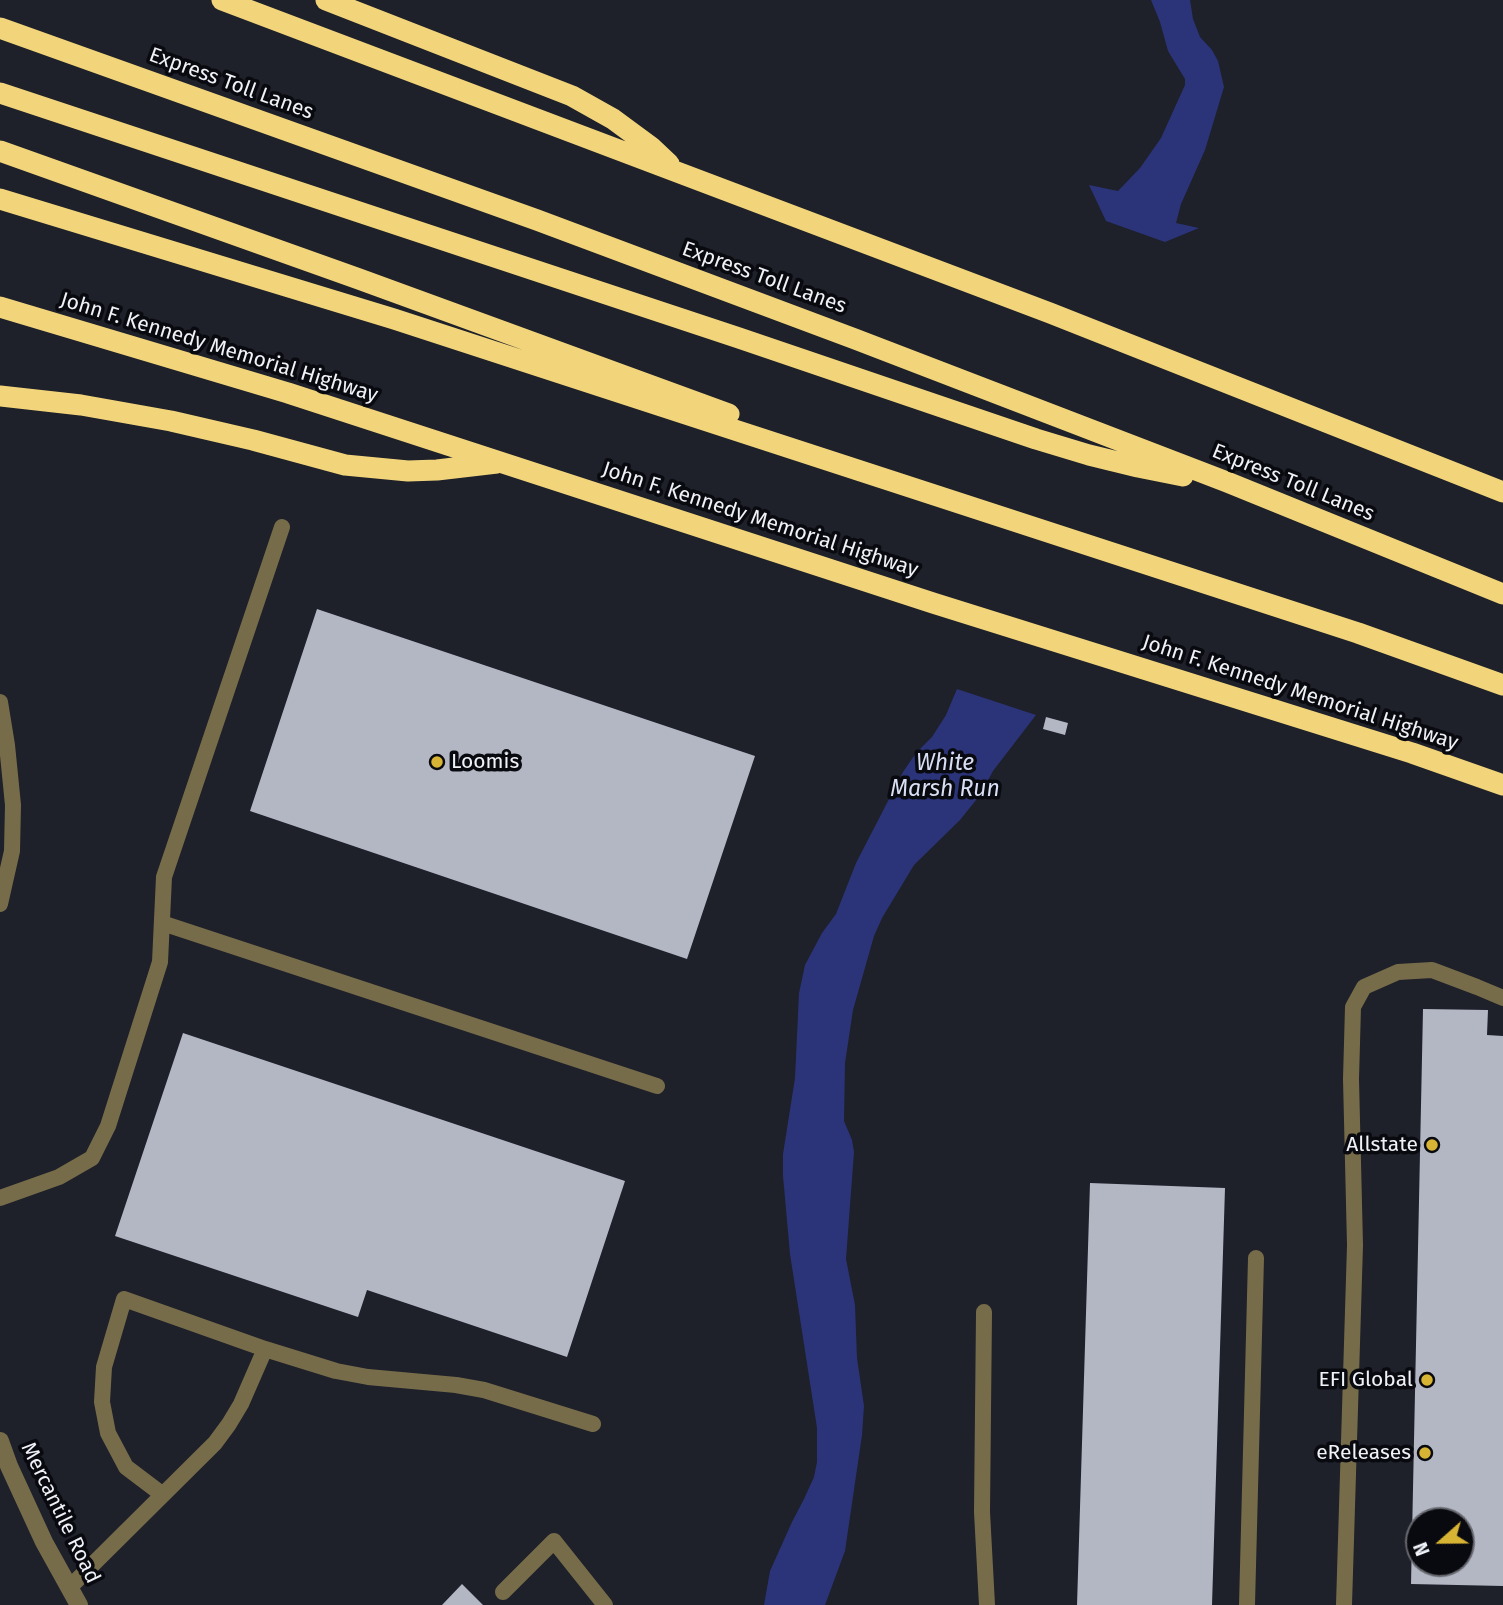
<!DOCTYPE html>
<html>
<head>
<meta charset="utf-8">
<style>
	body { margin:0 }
	#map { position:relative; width:1503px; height:1605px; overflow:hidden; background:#1e202a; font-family:"Fira Sans",sans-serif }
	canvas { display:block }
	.north { position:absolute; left:1405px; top:1507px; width:70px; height:70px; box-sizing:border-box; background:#090a0f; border:2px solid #65676d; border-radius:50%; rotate:249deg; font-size:19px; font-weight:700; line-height:28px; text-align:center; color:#f0f2f9 }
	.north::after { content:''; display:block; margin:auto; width:24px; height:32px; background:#d8b434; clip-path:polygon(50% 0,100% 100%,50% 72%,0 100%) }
</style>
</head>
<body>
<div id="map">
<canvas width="1503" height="1605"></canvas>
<div class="north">N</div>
</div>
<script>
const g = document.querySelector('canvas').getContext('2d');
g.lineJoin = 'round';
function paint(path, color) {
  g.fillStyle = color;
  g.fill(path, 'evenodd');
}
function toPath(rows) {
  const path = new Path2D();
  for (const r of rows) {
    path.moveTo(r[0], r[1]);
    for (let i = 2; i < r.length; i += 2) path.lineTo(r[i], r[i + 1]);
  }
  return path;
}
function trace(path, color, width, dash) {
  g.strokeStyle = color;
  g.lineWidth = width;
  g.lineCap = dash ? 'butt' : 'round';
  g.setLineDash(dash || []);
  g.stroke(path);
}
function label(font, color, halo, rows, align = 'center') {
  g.font = font + ' "Fira Sans",sans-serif';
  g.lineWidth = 7;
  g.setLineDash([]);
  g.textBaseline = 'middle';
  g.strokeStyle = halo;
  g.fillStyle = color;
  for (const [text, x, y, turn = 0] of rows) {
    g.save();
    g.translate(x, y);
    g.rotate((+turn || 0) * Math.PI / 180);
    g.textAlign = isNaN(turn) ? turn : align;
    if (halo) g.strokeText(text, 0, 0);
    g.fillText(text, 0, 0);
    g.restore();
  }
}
paint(toPath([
	[1151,0,1190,0,1193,19,1200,37,1212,50,1218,61,1224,87,1205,150,1181,204,1176,223,1199,228,1165,242,1106,221,1089,185,1118,191,1140,168,1161,138,1185,85,1185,79,1168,51,1160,22],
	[957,689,1036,715,993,771,980,795,960,820,914,865,882,918,874,936,853,1010,845,1063,844,1121,852,1140,854,1152,846,1259,855,1305,857,1358,864,1406,862,1435,845,1551,825,1605,764,1605,770,1571,792,1522,804,1499,814,1477,817,1462,817,1428,790,1254,783,1176,783,1154,795,1078,799,993,805,965,822,933,836,914,856,863,903,772,916,753,932,737,946,715]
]), '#2b3478');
paint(toPath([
	[317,609,755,756,687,959,250,811],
	[1046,717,1068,723,1065,735,1043,729],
	[1423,1009,1488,1010,1487,1035,1503,1036,1503,1586,1411,1584],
	[1419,1521,1461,1521,1461,1563,1419,1563],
	[183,1033,625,1181,567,1357,367,1290,358,1317,115,1236],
	[1090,1183,1225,1188,1212,1605,1077,1605],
	[462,1584,483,1605,442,1605]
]), '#b3b7c4');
trace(toPath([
	[0,702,7,745,13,805,12,851,0,904],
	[162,923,657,1086],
	[0,1198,59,1177,92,1158,108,1126,160,962,164,877,282,527],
	[984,1312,982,1512,987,1605],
	[163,1495,126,1467,108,1433,102,1402,104,1367,124,1299,265,1349,336,1371,368,1377,456,1385,484,1390,593,1424],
	[69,1588,215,1443,229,1424,241,1404,265,1349],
	[503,1592,554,1541,605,1605],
	[1247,1605,1256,1258],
	[1344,1605,1355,1245,1351,1079,1353,1007,1364,987,1398,972,1432,970,1477,987,1503,998]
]), '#776c49', 16);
trace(toPath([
	[0,1441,9,1466,44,1542,79,1605]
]), '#776c49', 18);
trace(toPath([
	[222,0,1050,313,1503,492],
	[326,0,572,96,613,119,651,147,669,164],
	[0,28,537,220,855,339,1227,482,1503,594],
	[0,93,739,338,1036,439,1089,455,1138,467,1183,476],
	[0,151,359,279,729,414],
	[0,199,394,319,1358,633,1503,685],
	[0,307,288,393,933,603,1412,753,1503,785],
	[0,396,81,405,171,421,253,440,345,465,408,471,437,470,497,463]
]), '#f2d57a', 21);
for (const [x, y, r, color] of [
	[437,762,7,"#d8b434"],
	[1432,1145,7,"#d8b434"],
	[1427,1380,7,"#d8b434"],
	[1425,1453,7,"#d8b434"]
]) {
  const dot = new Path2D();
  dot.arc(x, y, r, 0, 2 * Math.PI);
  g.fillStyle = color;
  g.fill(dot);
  trace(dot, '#090a0f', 2.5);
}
label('21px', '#f0f2f9', '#090a0f', [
	["Express Toll Lanes",231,84,20],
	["Express Toll Lanes",764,278,20],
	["John F. Kennedy Memorial Highway",219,348,17],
	["Express Toll Lanes",1293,483,22],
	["John F. Kennedy Memorial Highway",760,520,18],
	["John F. Kennedy Memorial Highway",1300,693,18],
	["Mercantile Road",60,1513,64]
]);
label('21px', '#f0f2f9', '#090a0f', [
	["Loomis",451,762,"left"],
	["Allstate",1418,1145],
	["EFI Global",1413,1380],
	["eReleases",1411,1453]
], 'right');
label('italic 23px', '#d8def3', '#090a0f', [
	["White",945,764],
	["Marsh Run",945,790]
]);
</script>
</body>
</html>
